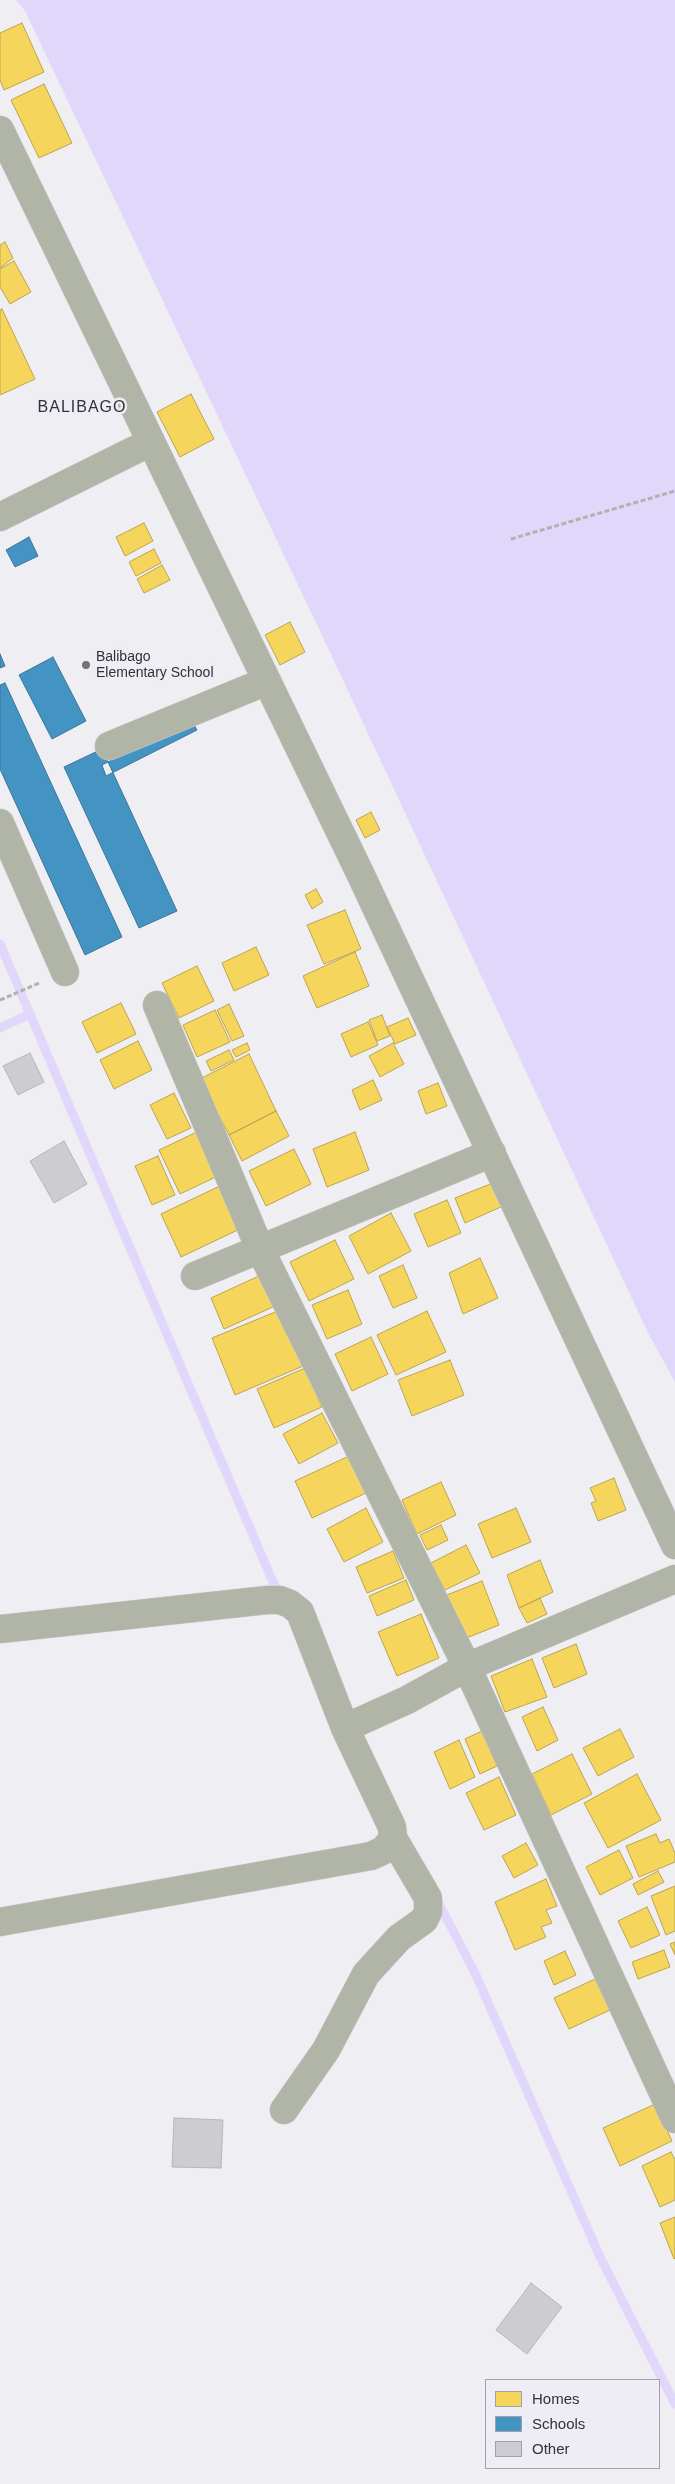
<!DOCTYPE html>
<html>
<head>
<meta charset="utf-8">
<style>
	body { margin:0 }
	#map { position:relative; width:675px; height:2484px; overflow:hidden; background:#efeef3; font-family:Arial,sans-serif }
	canvas { display:block }
	.legend { position:absolute; left:485px; top:2379px; width:175px; height:90px; box-sizing:border-box; background:#eeecf5; border:1px solid #a3a1a8; margin:0; padding:6px 9px; list-style:none; font-size:15px; color:#323135 }
	.legend li { display:flex; align-items:center; gap:10px; height:25px }
	.legend b { width:25px; border:1px solid #a3a1a8 }
</style>
</head>
<body>
<div id="map">
<canvas width="675" height="2484"></canvas>
<ul class="legend">
<li><b style="height:14px;background:#f6d55c"></b>Homes</li>
<li><b style="height:14px;background:#4393c3"></b>Schools</li>
<li><b style="height:14px;background:#cdccd0"></b>Other</li>
</ul>
</div>
<script>
const g = document.querySelector('canvas').getContext('2d');
g.lineJoin = 'round';
function paint(path, color) {
  g.fillStyle = color;
  g.fill(path, 'evenodd');
}
function toPath(rows) {
  const path = new Path2D();
  for (const r of rows) {
    path.moveTo(r[0], r[1]);
    for (let i = 2; i < r.length; i += 2) path.lineTo(r[i], r[i + 1]);
  }
  return path;
}
function trace(path, color, width, dash) {
  g.strokeStyle = color;
  g.lineWidth = width;
  g.lineCap = dash ? 'butt' : 'round';
  g.setLineDash(dash || []);
  g.stroke(path);
}
function label(font, color, halo, rows, align = 'center') {
  g.font = font + ' Arial,sans-serif';
  g.lineWidth = 5;
  g.setLineDash([]);
  g.textBaseline = 'middle';
  g.strokeStyle = halo;
  g.fillStyle = color;
  for (const [text, x, y, turn = 0] of rows) {
    g.save();
    g.translate(x, y);
    g.rotate((+turn || 0) * Math.PI / 180);
    g.textAlign = isNaN(turn) ? turn : align;
    if (halo) g.strokeText(text, 0, 0);
    g.fillText(text, 0, 0);
    g.restore();
  }
}
paint(toPath([
	[16,0,675,0,675,1382,648,1333,328,648,25,11]
]), '#e0d7fb');
const homes = toPath([
	[22,23,44,72,4,90,0,80,0,33,22,23],
	[44,84,72,143,39,158,11,100,44,84],
	[5,242,13,258,0,268,0,245,5,242],
	[14,261,31,292,10,304,0,287,0,269,14,261],
	[2,309,35,379,0,395,0,310,2,309],
	[191,394,214,439,180,457,157,412,191,394],
	[144,523,153,541,125,556,116,537,144,523],
	[154,549,161,563,136,576,129,562,154,549],
	[162,565,170,580,144,593,137,579,162,565],
	[290,622,305,652,280,665,265,635,290,622],
	[371,812,380,830,365,838,356,820,371,812],
	[316,889,323,902,312,909,305,895,316,889],
	[345,910,361,949,324,964,307,925,345,910],
	[256,947,269,975,234,991,222,963,256,947],
	[355,952,369,986,317,1008,303,976,355,952],
	[197,966,214,1001,179,1018,162,983,197,966],
	[121,1003,136,1034,97,1053,82,1022,121,1003],
	[229,1004,244,1036,232,1041,217,1010,229,1004],
	[215,1010,230,1042,197,1057,183,1025,215,1010],
	[382,1015,390,1036,377,1041,369,1020,382,1015],
	[408,1018,416,1035,395,1044,387,1027,408,1018],
	[368,1022,378,1045,351,1057,341,1034,368,1022],
	[138,1041,152,1070,114,1089,100,1060,138,1041],
	[247,1043,250,1050,236,1057,232,1050,247,1043],
	[393,1043,404,1064,380,1077,369,1056,393,1043],
	[229,1050,234,1060,211,1071,206,1061,229,1050],
	[249,1054,276,1111,229,1135,200,1079,249,1054],
	[373,1080,382,1100,360,1110,352,1090,373,1080],
	[438,1083,447,1106,426,1114,418,1091,438,1083],
	[174,1093,191,1128,167,1139,150,1105,174,1093],
	[276,1111,289,1136,242,1161,229,1135,276,1111],
	[201,1130,222,1174,180,1194,159,1150,201,1130],
	[355,1132,369,1170,327,1187,313,1149,355,1132],
	[294,1149,311,1184,266,1206,249,1171,294,1149],
	[158,1156,175,1195,152,1205,135,1166,158,1156],
	[493,1183,503,1206,465,1223,455,1198,493,1183],
	[224,1184,244,1227,181,1257,161,1214,224,1184],
	[447,1200,461,1233,428,1247,414,1214,447,1200],
	[391,1213,411,1251,368,1274,349,1236,391,1213],
	[335,1240,354,1279,309,1301,290,1262,335,1240],
	[480,1258,498,1298,463,1314,449,1273,480,1258],
	[403,1265,417,1298,393,1308,379,1276,403,1265],
	[261,1275,275,1306,224,1329,211,1298,261,1275],
	[348,1290,362,1324,327,1339,312,1305,348,1290],
	[280,1310,303,1366,235,1395,212,1338,280,1310],
	[427,1311,446,1352,396,1375,377,1335,427,1311],
	[371,1337,388,1374,352,1391,335,1354,371,1337],
	[450,1360,464,1395,412,1416,398,1380,450,1360],
	[305,1368,322,1407,274,1428,257,1389,305,1368],
	[322,1413,338,1443,299,1464,283,1434,322,1413],
	[349,1456,366,1493,312,1518,295,1481,349,1456],
	[614,1478,626,1510,598,1521,591,1503,596,1501,590,1488,614,1478],
	[441,1482,456,1515,417,1534,402,1500,441,1482],
	[366,1508,383,1542,344,1562,327,1529,366,1508],
	[516,1508,531,1542,492,1558,478,1524,516,1508],
	[441,1525,448,1540,427,1550,420,1535,441,1525],
	[466,1545,480,1573,445,1590,431,1563,466,1545],
	[393,1551,404,1578,367,1593,356,1567,393,1551],
	[540,1560,553,1592,519,1608,507,1575,540,1560],
	[406,1580,414,1600,377,1616,369,1596,406,1580],
	[482,1581,499,1625,464,1639,447,1595,482,1581],
	[540,1598,547,1614,527,1623,519,1608,540,1598],
	[421,1614,439,1658,397,1676,378,1632,421,1614],
	[576,1644,587,1674,554,1688,542,1658,576,1644],
	[532,1659,547,1697,505,1712,491,1676,532,1659],
	[543,1707,558,1740,537,1751,522,1717,543,1707],
	[620,1729,634,1757,598,1776,583,1748,620,1729],
	[482,1731,497,1766,480,1774,465,1739,482,1731],
	[459,1740,475,1777,450,1789,434,1752,459,1740],
	[572,1754,592,1794,551,1815,532,1774,572,1754],
	[637,1774,661,1820,608,1848,584,1803,637,1774],
	[499,1777,516,1815,484,1830,466,1793,499,1777],
	[656,1834,660,1843,669,1839,675,1853,675,1862,639,1877,626,1846,656,1834],
	[526,1843,538,1865,514,1878,502,1856,526,1843],
	[619,1850,633,1878,600,1895,586,1867,619,1850],
	[658,1871,664,1882,638,1895,633,1884,658,1871],
	[546,1879,557,1906,546,1910,552,1923,541,1927,546,1937,515,1950,495,1902,546,1879],
	[675,1886,675,1931,666,1935,651,1896,675,1886],
	[647,1907,660,1935,631,1948,618,1921,647,1907],
	[675,1942,675,1955,670,1944,675,1942],
	[664,1950,670,1967,638,1979,632,1962,664,1950],
	[565,1951,576,1975,554,1985,544,1961,565,1951],
	[595,1979,610,2010,569,2029,554,1998,595,1979],
	[655,2104,672,2141,620,2166,603,2128,655,2104],
	[671,2152,675,2160,675,2200,660,2207,642,2166,671,2152],
	[675,2217,675,2258,674,2259,660,2223,675,2217]
]);
paint(homes, '#f6d55c');
trace(homes, '#bba450', 1);
const schools = toPath([
	[29,537,38,556,15,567,6,550,29,537],
	[0,654,5,666,0,668,0,654],
	[53,657,86,721,52,739,19,675,53,657],
	[5,683,122,937,85,955,0,769,0,685,5,683],
	[191,720,197,730,106,776,102,765,191,720],
	[102,749,177,911,139,928,64,767,102,749]
]);
paint(schools, '#4393c3');
trace(schools, '#3e7698', 1);
trace(toPath([
	[0,944,279,1596],
	[0,1028,30,1014],
	[437,1900,475,1973,601,2259,675,2404]
]), '#e0d7fb', 9);
const building = toPath([
	[30,1053,44,1082,18,1095,3,1066,30,1053],
	[64,1141,87,1184,54,1203,30,1161,64,1141],
	[174,2118,223,2120,221,2168,172,2167,174,2118],
	[531,2283,562,2307,527,2354,496,2330,531,2283]
]);
paint(building, '#cdccd0');
trace(building, '#b6b5b9', 1);
const minor = toPath([
	[0,130,359,871,675,1545],
	[0,517,151,442],
	[109,746,267,681],
	[0,823,65,972],
	[157,1005,260,1249,467,1667,675,2119],
	[195,1276,492,1153],
	[0,1629,267,1600,280,1600,290,1604,300,1612,345,1728,392,1827,393,1838,384,1850,371,1856,0,1922],
	[345,1728,407,1700,467,1667,675,1579],
	[284,2110,326,2050,366,1974,399,1938,424,1920,428,1912,428,1898,393,1838]
]);
trace(minor, '#cac9cc', 29);
trace(toPath([
	[511,539,675,491],
	[0,1000,39,983]
]), '#b1b2ad', 3, [5, 2.5]);
trace(minor, '#b1b5a8', 28);
for (const [x, y, r, color] of [
	[86,665,5,"#747378"]
]) {
  const dot = new Path2D();
  dot.arc(x, y, r, 0, 2 * Math.PI);
  g.fillStyle = color;
  g.fill(dot);
  trace(dot, '#eeecf5', 2);
}
label('14px', '#323135', '#eeecf5', [
	["Balibago",96,657],
	["Elementary School",96,673]
], 'left');
g.letterSpacing = '1px';
label('16px', '#323135', '#eeecf5', [
	["BALIBAGO",82,408]
]);
g.letterSpacing = '0px';
</script>
</body>
</html>
